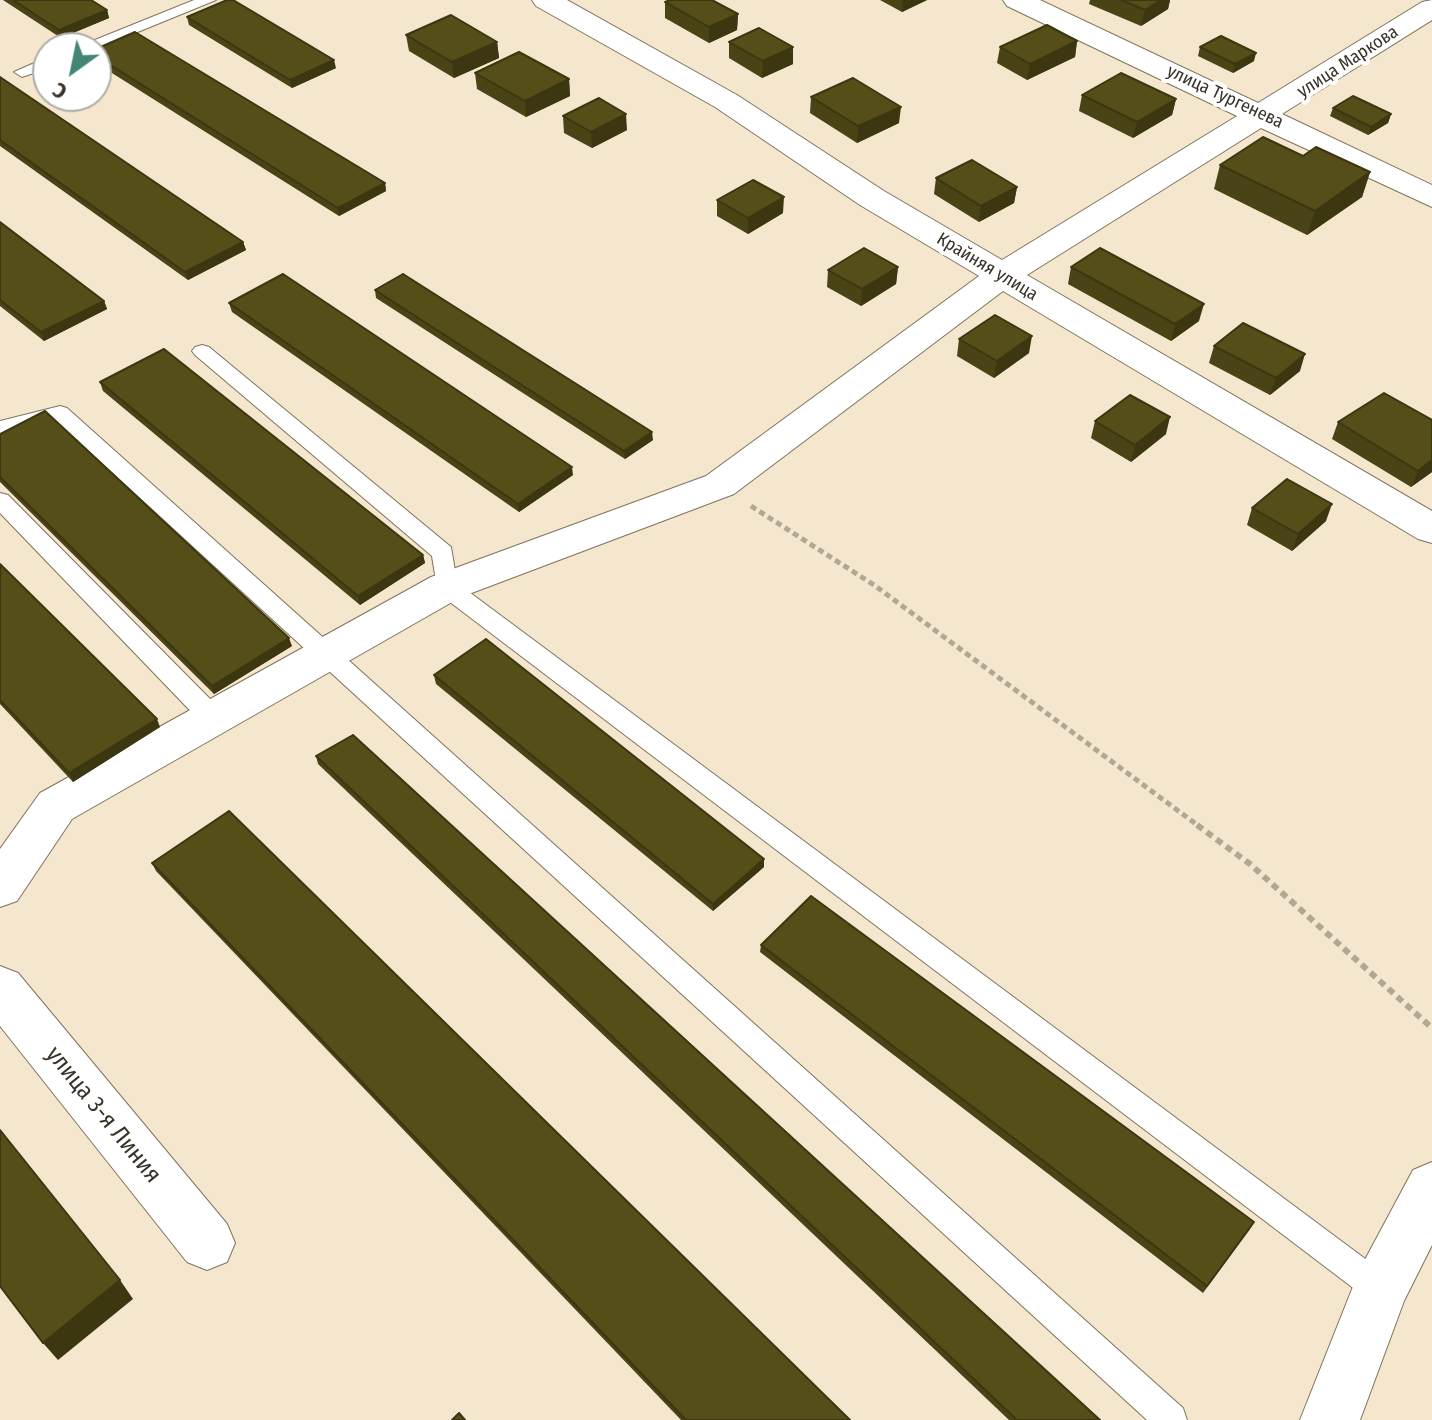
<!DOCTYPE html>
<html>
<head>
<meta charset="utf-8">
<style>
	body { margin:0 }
	#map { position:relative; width:1432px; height:1420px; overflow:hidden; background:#f5e7ce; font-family:"Fira Sans Condensed",sans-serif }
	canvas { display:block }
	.north { position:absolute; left:32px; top:32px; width:80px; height:80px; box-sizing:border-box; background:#fff; border:2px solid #afada9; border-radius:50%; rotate:213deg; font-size:22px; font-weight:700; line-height:32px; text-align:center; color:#383228 }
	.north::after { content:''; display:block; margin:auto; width:28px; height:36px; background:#438576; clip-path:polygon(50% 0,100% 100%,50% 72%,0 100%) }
</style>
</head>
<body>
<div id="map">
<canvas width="1432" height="1420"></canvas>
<div class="north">С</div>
</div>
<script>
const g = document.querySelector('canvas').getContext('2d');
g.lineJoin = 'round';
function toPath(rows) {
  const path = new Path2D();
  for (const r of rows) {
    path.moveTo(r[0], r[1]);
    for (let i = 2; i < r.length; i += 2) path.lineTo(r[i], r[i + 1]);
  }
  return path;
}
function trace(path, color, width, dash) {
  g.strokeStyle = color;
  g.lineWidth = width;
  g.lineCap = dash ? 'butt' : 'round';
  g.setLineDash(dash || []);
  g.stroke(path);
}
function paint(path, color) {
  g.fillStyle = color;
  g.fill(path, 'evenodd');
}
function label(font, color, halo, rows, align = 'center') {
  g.font = font + ' "Fira Sans Condensed",sans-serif';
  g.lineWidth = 8;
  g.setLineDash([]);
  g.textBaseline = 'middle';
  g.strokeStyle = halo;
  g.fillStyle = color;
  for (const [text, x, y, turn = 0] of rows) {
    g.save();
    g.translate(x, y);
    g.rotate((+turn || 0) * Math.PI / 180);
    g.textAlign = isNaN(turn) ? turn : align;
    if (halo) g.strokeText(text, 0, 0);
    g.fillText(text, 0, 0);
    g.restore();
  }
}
const service = toPath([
	[194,0,216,0,96,49,75,48,194,0],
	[48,57,48,68,22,77,14,72,48,57],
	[202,345,209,347,451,547,457,583,1391,1278,1395,1289,1391,1300,1380,1304,1369,1300,438,593,432,556,195,355,192,351,195,347,202,345],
	[60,406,67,408,1183,1408,1187,1420,1147,1420,56,421,0,435,0,421,60,406],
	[0,493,8,495,222,711,225,718,222,725,204,725,0,513,0,493]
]);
const minor = toPath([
	[532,0,567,0,737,95,884,191,1002,260,1237,116,1007,6,1003,0,1040,0,1258,103,1422,2,1432,0,1432,20,1282,114,1432,185,1432,207,1261,128,1027,275,1432,511,1432,543,1418,539,1003,291,734,494,461,597,72,819,17,901,0,907,0,849,40,793,431,577,706,476,979,276,860,205,715,107,536,6,532,0],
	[0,966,18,973,227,1224,235,1243,227,1262,207,1270,187,1262,0,1026,0,966]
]);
const tertiary = toPath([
	[1432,1162,1432,1245,1404,1301,1360,1420,1300,1420,1360,1269,1413,1170,1432,1162]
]);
trace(service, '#7f735c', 2);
trace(minor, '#7f735c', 2);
trace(tertiary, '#7f735c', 2);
trace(toPath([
	[751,506,874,585,1200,827]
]), '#b2a793', 5, [6, 4]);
trace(toPath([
	[1197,825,1250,864,1432,1028]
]), '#b2a793', 6, [7, 5]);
paint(service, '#fff');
paint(minor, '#fff');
paint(tertiary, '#fff');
paint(toPath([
	[3,0,91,0,107,10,109,18,61,38],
	[880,0,927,0,902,12],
	[1090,0,1170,0,1168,9,1141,26,1089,4],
	[665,2,738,14,737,30,709,43,665,18],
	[187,17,336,68,292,88,189,25],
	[406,35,497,42,499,58,454,78,409,51],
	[1077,41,1075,57,1027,80,997,63,1000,47],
	[729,42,793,64,762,78,729,58],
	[1200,47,1254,61,1233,73,1198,56],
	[96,49,385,183,386,191,339,216,96,63],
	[475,73,569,79,570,96,526,117,477,89],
	[0,77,243,242,246,250,188,280,0,146],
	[1082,95,1176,99,1172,115,1133,138,1079,111],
	[811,97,899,123,857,143,810,113],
	[1333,108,1391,114,1388,123,1368,135,1330,116],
	[563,116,627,130,592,148,564,133],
	[1303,156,1370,172,1362,197,1307,235,1214,189,1220,165],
	[936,178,1017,187,1014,203,979,222,934,194],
	[717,200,783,213,748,234,717,216],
	[0,222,104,301,107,309,44,341,0,306],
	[898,267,896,284,861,306,827,287,828,270],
	[1071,267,1199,321,1171,341,1068,284],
	[375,290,653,440,625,459,376,298],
	[229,303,573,475,519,512,232,312],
	[959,339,1029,353,994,378,957,356],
	[1214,346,1300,371,1270,395,1209,363],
	[100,382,423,555,425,563,360,605,103,391],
	[1432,420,1432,472,1411,487,1332,439,1338,422],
	[1095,421,1166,434,1131,462,1091,438],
	[0,434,292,646,214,694,0,482],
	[1252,508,1326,521,1292,551,1247,525],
	[0,564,160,727,73,782,0,704],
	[434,675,764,867,713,911,436,684],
	[316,756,1100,1420,1009,1420,318,764],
	[152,863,850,1420,681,1420,156,871],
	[761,945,1250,1229,1203,1293,760,952]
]), '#494315');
paint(toPath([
	[903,0,927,0,902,12],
	[1161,0,1170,0,1168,9,1141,26,1145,10],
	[107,10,109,18,61,38,59,30],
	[738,14,737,30,709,43,709,27],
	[1077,41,1075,57,1027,80,1030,64],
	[497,42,499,58,454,78,452,62],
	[793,47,793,64,762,78,763,61],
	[1256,53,1254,61,1233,73,1235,64],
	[334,60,336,68,292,88,290,80],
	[569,79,570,96,526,117,525,101],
	[1176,99,1172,115,1133,138,1137,122],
	[901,107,899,123,857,143,858,126],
	[626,114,627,130,592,148,591,132],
	[1391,114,1388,123,1368,135,1371,127],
	[1370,172,1362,197,1307,235,1315,211],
	[385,183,386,191,339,216,338,208],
	[1017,187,1014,203,979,222,981,206],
	[784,197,783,213,748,234,748,218],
	[243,242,246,250,188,280,185,272],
	[898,267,896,284,861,306,862,289],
	[104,301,107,309,44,341,41,332],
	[1204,304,1199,321,1171,341,1175,324],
	[1032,336,1029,353,994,378,997,361],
	[1305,354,1300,371,1270,395,1276,378],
	[1170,417,1166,434,1131,462,1135,445],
	[652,432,653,440,625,459,624,451],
	[1432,460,1432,472,1411,487,1418,471],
	[572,467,573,475,519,512,518,504],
	[1332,504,1326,521,1292,551,1298,534],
	[423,555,425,563,360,605,358,596],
	[289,638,292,646,214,694,212,686],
	[157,719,160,727,73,782,69,773],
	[764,859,764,867,713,911,713,904],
	[120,1280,133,1299,58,1360,43,1343]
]), '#3c3711');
const building = toPath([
	[13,0,91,0,107,10,59,30,13,0],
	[227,0,233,0,334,60,290,80,187,17,227,0],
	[670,0,712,0,738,14,709,27,665,2,670,0],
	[1121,0,1161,0,1145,10,1121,0],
	[451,15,497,42,452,62,406,35,451,15],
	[1047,25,1077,41,1030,64,1000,47,1047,25],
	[759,28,793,47,763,61,729,42,759,28],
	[135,32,385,183,338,208,96,56,96,49,135,32],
	[1221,36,1256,53,1235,64,1200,47,1221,36],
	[519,52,569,79,525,101,475,73,519,52],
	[1121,73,1176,99,1137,122,1082,95,1121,73],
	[0,77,243,242,185,272,0,140,0,77],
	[853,78,901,107,858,126,811,97,853,78],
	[1353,96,1391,114,1371,127,1333,108,1353,96],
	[599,98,626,114,591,132,563,116,599,98],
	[1263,137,1303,156,1316,147,1370,172,1315,211,1220,165,1263,137],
	[972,160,1017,187,981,206,936,178,972,160],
	[753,180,784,197,748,218,717,200,753,180],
	[0,222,104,301,41,332,0,300,0,222],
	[864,248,898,267,862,289,828,270,864,248],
	[1100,248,1204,304,1175,324,1071,267,1100,248],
	[283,274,572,467,518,504,229,303,283,274],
	[403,274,652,432,624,451,375,290,403,274],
	[995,315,1032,336,997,361,959,339,995,315],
	[1243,323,1305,354,1276,378,1214,346,1243,323],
	[164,349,423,555,358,596,100,382,164,349],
	[1384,393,1432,420,1432,460,1418,471,1338,422,1384,393],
	[1130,395,1170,417,1135,445,1095,421,1130,395],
	[45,411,289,638,212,686,0,477,0,434,45,411],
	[1287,479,1332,504,1298,534,1252,508,1287,479],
	[0,564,157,719,69,773,0,700,0,564],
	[486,639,764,859,713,904,434,675,486,639],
	[353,735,1100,1420,1017,1420,316,756,353,735],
	[229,811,850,1420,686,1420,152,863,229,811],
	[811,896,1254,1222,1207,1286,761,945,811,896],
	[0,1130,120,1280,43,1343,0,1286,0,1130],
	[459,1413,465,1420,452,1420,459,1413]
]);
paint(building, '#554e18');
trace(building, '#3c3711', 2);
label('18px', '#383228', '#fff', [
	["улица Маркова",1348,62,-33],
	["улица Тургенева",1225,97,25],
	["Крайняя улица",987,267,31]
]);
label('24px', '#383228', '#fff', [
	["улица 3-я Линия",103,1115,51]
]);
</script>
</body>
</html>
